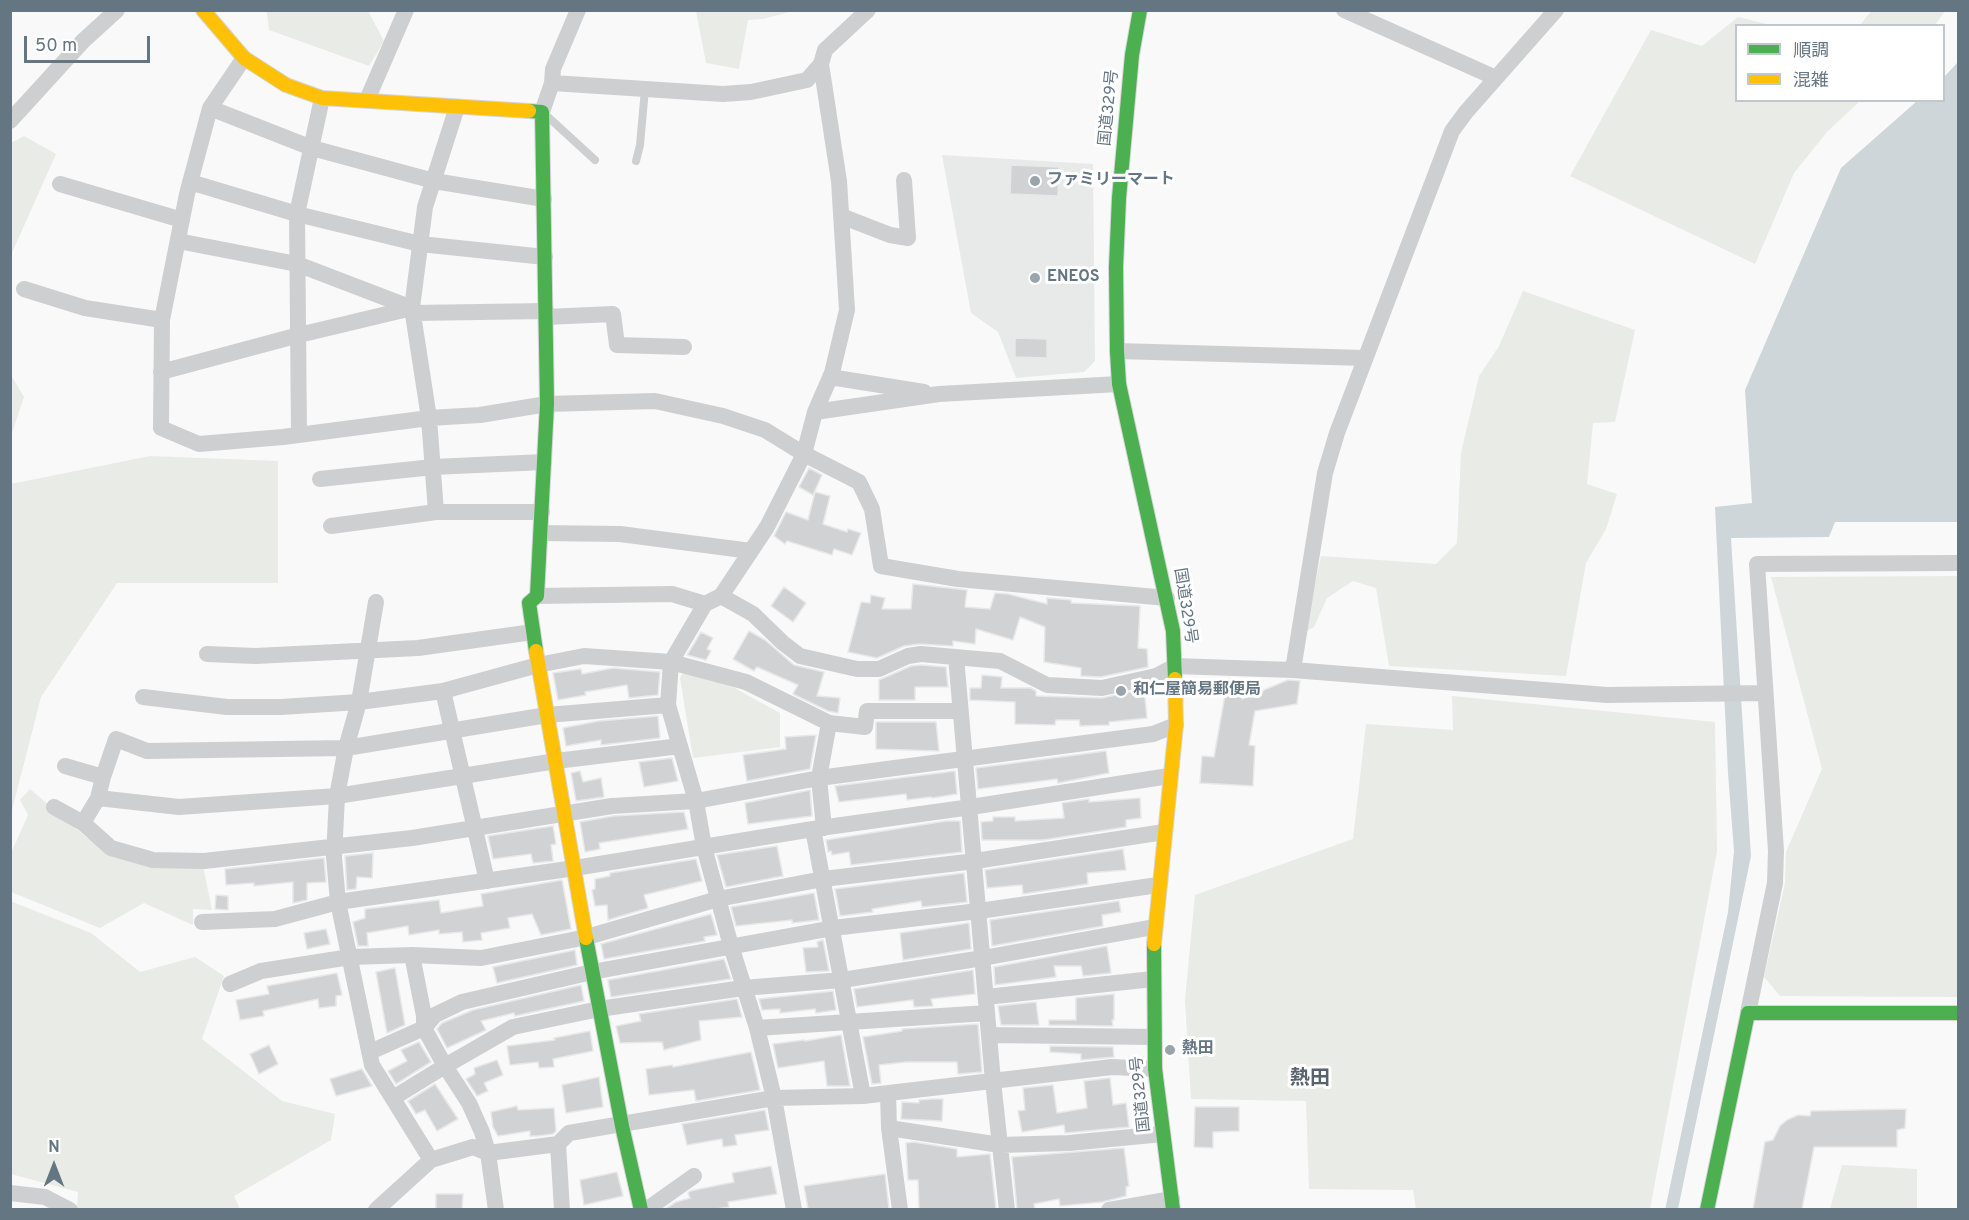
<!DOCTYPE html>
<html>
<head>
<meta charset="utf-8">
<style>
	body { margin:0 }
	#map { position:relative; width:1969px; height:1220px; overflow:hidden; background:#f9f9f9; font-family:Overpass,"Noto Sans JP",sans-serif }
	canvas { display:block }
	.frame { position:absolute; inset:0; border:12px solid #657683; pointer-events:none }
	.legend { position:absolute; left:1735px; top:24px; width:210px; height:78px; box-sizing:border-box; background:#fff; border:2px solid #c1c8cd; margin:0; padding:8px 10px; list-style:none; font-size:18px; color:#657683 }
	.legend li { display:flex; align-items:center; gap:12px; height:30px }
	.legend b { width:30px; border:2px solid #c1c8cd }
	.north { position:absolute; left:24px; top:1136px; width:60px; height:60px; -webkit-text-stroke:4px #fff; paint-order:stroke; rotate:0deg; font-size:16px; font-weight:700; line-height:24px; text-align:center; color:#657683 }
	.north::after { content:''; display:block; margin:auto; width:21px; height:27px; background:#657683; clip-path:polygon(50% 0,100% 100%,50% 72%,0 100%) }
	.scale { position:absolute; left:24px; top:36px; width:126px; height:27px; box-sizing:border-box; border:3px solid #657683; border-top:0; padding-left:8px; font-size:18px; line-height:21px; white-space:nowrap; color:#657683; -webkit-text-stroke:4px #fff; paint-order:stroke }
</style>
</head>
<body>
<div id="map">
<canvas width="1969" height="1220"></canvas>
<div class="frame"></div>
<ul class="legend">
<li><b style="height:8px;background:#4caf50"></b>順調</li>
<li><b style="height:8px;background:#ffc107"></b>混雑</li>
</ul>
<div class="north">N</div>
<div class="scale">50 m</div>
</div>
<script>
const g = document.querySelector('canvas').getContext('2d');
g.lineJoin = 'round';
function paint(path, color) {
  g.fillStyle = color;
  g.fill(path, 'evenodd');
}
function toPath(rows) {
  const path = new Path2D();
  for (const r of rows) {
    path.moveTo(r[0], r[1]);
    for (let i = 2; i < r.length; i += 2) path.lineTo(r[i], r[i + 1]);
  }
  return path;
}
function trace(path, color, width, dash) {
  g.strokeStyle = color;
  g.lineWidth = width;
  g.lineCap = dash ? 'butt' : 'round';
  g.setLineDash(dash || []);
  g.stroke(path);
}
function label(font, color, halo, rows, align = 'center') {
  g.font = font + ' Overpass,"Noto Sans JP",sans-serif';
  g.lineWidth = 6;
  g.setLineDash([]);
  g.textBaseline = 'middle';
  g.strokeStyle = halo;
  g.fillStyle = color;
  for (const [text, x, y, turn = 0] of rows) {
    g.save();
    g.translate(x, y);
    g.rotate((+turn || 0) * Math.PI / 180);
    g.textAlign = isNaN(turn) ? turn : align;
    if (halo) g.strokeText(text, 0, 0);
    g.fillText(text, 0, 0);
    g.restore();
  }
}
paint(toPath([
	[942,155,1093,164,1095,361,1084,372,1016,378,998,332,971,313]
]), '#e8e9e9');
paint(toPath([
	[1872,10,1945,10,1945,11,1935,25,1860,25],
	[264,11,368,11,384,41,369,66,269,30,267,13],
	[696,11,696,10,793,11,763,19,748,20,739,69,706,63],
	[1738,17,1771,25,1736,26,1736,100,1860,101,1827,132,1794,173,1755,264,1570,176,1651,30,1702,46],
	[24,136,56,154,11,255,11,143],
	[1523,291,1635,330,1615,422,1593,423,1587,484,1617,494,1606,529,1586,563,1566,676,1389,666,1376,588,1353,581,1327,598,1314,627,1305,632,1321,556,1436,564,1457,543,1461,453,1479,376,1499,346],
	[11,375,24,397,11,436],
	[150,456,278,461,278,583,117,583,41,697,11,814,11,484],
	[1958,576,1958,997,1780,996,1764,977,1785,883,1786,852,1822,769,1771,577],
	[684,671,733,687,780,713,780,747,693,758,680,678],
	[1452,696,1715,722,1717,851,1650,1209,1416,1209,1413,1190,1309,1189,1306,1101,1191,1099,1185,1000,1195,895,1353,839,1366,724,1453,730],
	[30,789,86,837,203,866,212,910,193,909,193,925,144,903,100,928,11,892,11,853,28,815,20,800],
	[10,901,91,933,140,972,195,957,224,976,202,1039,282,1101,335,1114,331,1140,234,1196,240,1209,77,1209,78,1192,11,1174],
	[1842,1165,1917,1169,1917,1209,1830,1209]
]), '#e8ebe6');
paint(toPath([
	[1958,62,1958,522,1835,522,1829,537,1731,538,1751,856,1678,1209,1665,1210,1728,912,1734,851,1728,773,1715,507,1752,503,1745,390,1841,168,1917,101,1944,100,1944,77]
]), '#ced6d9');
const building = toPath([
	[1011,165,1059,167,1058,196,1010,194,1011,165],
	[1015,338,1047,339,1047,358,1015,357,1015,338],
	[809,468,822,475,813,495,799,487,809,468],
	[815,492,830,496,823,524,847,532,848,529,861,533,852,555,834,549,832,555,787,541,785,544,774,536,786,512,808,520,815,492],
	[913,584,967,590,965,607,990,609,995,593,1008,594,1047,604,1047,598,1071,600,1071,603,1140,606,1138,648,1147,649,1148,667,1101,677,1081,676,1081,668,1044,662,1045,627,1020,617,1013,640,976,629,975,644,953,641,953,646,919,644,904,646,877,658,848,652,861,602,870,603,871,595,885,598,882,609,911,609,913,584],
	[784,587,806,603,793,622,771,606,784,587],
	[749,631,765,640,794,665,824,672,817,696,840,698,838,713,828,711,793,694,798,685,757,667,754,671,733,659,749,631],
	[701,632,713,638,707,649,711,651,706,660,687,655,701,632],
	[921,665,946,667,948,687,915,687,915,700,879,700,879,680,911,666,921,665],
	[613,668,660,672,658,695,629,698,627,685,585,692,586,695,558,700,553,673,581,669,582,674,613,668],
	[982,675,1002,677,1001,688,1031,688,1036,691,1036,696,1102,698,1144,689,1147,718,1109,722,1109,725,1080,726,1079,720,1056,720,1055,725,1015,724,1015,702,970,700,970,688,981,688,982,675],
	[1217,679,1242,679,1242,699,1288,680,1300,681,1297,704,1255,711,1249,745,1255,746,1253,786,1200,783,1202,756,1214,757,1225,695,1217,695,1217,679],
	[658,716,660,738,601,745,601,740,566,746,563,728,599,721,658,716],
	[876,722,936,722,939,751,876,749,876,722],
	[816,735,810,769,747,781,743,755,786,749,785,737,816,735],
	[1106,751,1109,773,1058,783,1057,779,978,789,976,768,1106,751],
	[672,758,678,781,644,787,639,762,672,758],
	[580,771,583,782,601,778,604,797,576,801,571,773,580,771],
	[955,771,957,794,932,798,931,797,907,800,906,794,839,802,835,786,955,771],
	[810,790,812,816,748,824,745,803,810,790],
	[1140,798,1141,818,1126,820,1126,827,1043,840,982,840,981,822,993,821,993,817,1015,817,1015,821,1064,818,1062,803,1089,799,1089,802,1140,798],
	[684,812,688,829,599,843,600,849,585,852,580,822,613,816,684,812],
	[946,821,960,821,962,852,851,865,849,852,832,855,831,851,828,852,826,840,946,821],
	[553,826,556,844,551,845,553,861,533,863,531,854,493,859,488,836,553,826],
	[777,846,783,876,726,887,717,855,777,846],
	[1123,849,1126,870,1087,873,1088,884,1023,894,1022,885,987,888,985,870,1123,849],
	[373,853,372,878,357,877,356,889,347,890,345,856,373,853],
	[324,858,326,882,307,883,307,900,293,903,293,882,254,886,254,883,226,885,225,869,324,858],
	[696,859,702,881,644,895,648,908,608,920,607,905,595,906,592,890,595,889,595,879,610,876,610,873,696,859],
	[964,873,967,902,922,907,921,901,872,909,873,912,840,916,835,889,964,873],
	[562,880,571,929,541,935,532,914,508,918,510,928,481,933,482,940,463,942,462,932,439,934,439,930,409,935,408,926,367,933,368,946,358,946,353,922,365,918,365,909,439,900,441,913,483,906,481,894,562,880],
	[814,893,819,920,792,923,792,920,736,926,731,907,814,893],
	[216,895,228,896,228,910,215,909,216,895],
	[1119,901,1121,912,1102,915,1103,926,992,946,990,920,1119,901],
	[711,914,717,935,704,937,705,941,604,959,601,944,711,914],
	[969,923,971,949,903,960,900,933,969,923],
	[326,929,330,944,307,949,304,933,326,929],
	[823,940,829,971,806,972,803,948,818,947,817,942,823,940],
	[1107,946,1111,973,1083,976,1081,966,1054,966,1056,977,995,985,994,967,1107,946],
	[575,950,577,965,497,983,493,967,575,950],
	[724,959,731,979,611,997,608,980,724,959],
	[395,968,405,1025,387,1033,376,972,395,968],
	[973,970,975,994,931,999,933,1006,914,1007,913,1000,857,1007,854,989,973,970],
	[337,973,342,995,336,996,336,1006,319,1008,318,999,263,1011,264,1016,240,1020,236,1000,269,994,267,986,337,973],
	[581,985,584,1001,515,1016,514,1013,481,1021,486,1030,447,1048,437,1029,442,1023,473,1010,581,985],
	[833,991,836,1010,816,1013,815,1009,780,1013,780,1009,762,1010,759,999,833,991],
	[1114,994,1114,1020,1112,1020,1113,1026,1049,1025,1049,1020,1076,1020,1076,998,1114,994],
	[737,999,742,1017,699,1021,701,1040,664,1050,662,1042,620,1043,616,1026,641,1021,639,1014,737,999],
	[1036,1002,1039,1025,1001,1025,998,1006,1036,1002],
	[978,1024,982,1072,958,1074,957,1062,906,1062,879,1065,881,1083,872,1084,863,1037,902,1031,902,1029,978,1024],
	[590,1031,593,1051,553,1059,554,1067,539,1068,538,1062,510,1065,507,1046,555,1040,554,1038,590,1031],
	[841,1035,850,1086,827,1086,824,1061,778,1068,773,1044,804,1040,805,1041,841,1035],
	[419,1042,431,1062,396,1084,388,1071,407,1061,401,1050,419,1042],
	[269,1045,278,1064,259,1074,250,1054,269,1045],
	[1050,1046,1113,1047,1114,1057,1081,1060,1081,1054,1050,1052,1050,1046],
	[751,1052,760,1090,696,1101,694,1090,649,1095,646,1069,672,1065,673,1067,751,1052],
	[497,1060,503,1075,484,1083,488,1091,477,1096,466,1079,475,1074,474,1068,497,1060],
	[362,1069,372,1086,336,1096,330,1079,362,1069],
	[599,1077,603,1107,566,1113,562,1085,599,1077],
	[1110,1078,1113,1105,1126,1103,1129,1127,1065,1133,1064,1125,1022,1132,1018,1111,1025,1110,1023,1088,1053,1085,1057,1113,1087,1108,1084,1081,1110,1078],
	[435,1084,458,1119,437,1131,425,1110,416,1114,408,1101,435,1084],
	[932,1099,943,1099,942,1121,901,1119,902,1102,919,1103,919,1100,932,1099],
	[517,1106,518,1110,554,1108,556,1131,553,1134,537,1136,530,1136,530,1131,498,1136,493,1127,491,1112,517,1106],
	[1195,1107,1239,1107,1239,1131,1213,1132,1213,1148,1194,1147,1195,1107],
	[1906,1109,1905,1128,1897,1130,1897,1147,1814,1147,1802,1209,1753,1209,1765,1142,1773,1140,1780,1126,1787,1120,1798,1115,1810,1116,1811,1111,1906,1109],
	[765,1110,769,1130,735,1135,737,1145,723,1147,722,1139,687,1145,682,1124,765,1110],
	[914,1142,957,1149,957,1157,990,1154,996,1209,919,1209,918,1180,908,1180,906,1143,914,1142],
	[1124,1148,1129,1186,1126,1187,1126,1196,1102,1202,1060,1206,1059,1199,1034,1204,1035,1209,1017,1209,1012,1157,1124,1148],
	[771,1166,777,1194,728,1202,729,1207,716,1209,665,1209,676,1202,690,1198,688,1193,690,1191,734,1182,732,1173,771,1166],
	[617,1172,623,1196,584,1205,580,1180,617,1172],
	[885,1174,889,1209,808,1209,804,1186,885,1174],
	[436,1194,463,1194,462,1209,436,1209,436,1194]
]);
paint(building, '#d0d2d3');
trace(building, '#e8e8e8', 1.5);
const fast = toPath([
	[1140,10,1132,55,1119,198,1116,267,1117,351,1119,384,1173,631,1175,679],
	[529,111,542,112,547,404,537,596,529,603,536,651],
	[586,938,622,1126,641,1210],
	[1154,944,1155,1069,1173,1210],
	[1707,1210,1748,1013,1958,1013]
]);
const slow = toPath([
	[203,10,244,58,286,85,322,98,529,111],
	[536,651,586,938],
	[1154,944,1176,725,1175,679]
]);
trace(fast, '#d5d6d7', 16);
trace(slow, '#d5d6d7', 16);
trace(toPath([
	[547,116,595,160],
	[636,161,640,145,645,89]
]), '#cecfd0', 8);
trace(toPath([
	[1344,10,1496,78],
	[244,58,210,108,187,194,162,320,161,428,199,444,283,437,429,418,480,415,547,404,655,401,723,416,765,430,804,454,859,482,872,509,881,566,958,579,1167,598],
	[552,83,553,69,578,10],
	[367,100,406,10],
	[210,108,312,148,434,181,544,199],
	[542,112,552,83,723,94,751,92,807,80,821,64],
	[10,121,83,41,117,10],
	[190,182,297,214,420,244,545,257],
	[60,184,182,220],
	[841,216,890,235,908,238,904,180],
	[178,241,297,264,412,308],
	[24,289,85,308,162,320],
	[413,313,546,311],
	[546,317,613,314,617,345,684,347],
	[1117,351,1365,358],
	[161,372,299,335,412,308],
	[830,377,924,392],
	[815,412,939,394,1119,384],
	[299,435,297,214,322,98],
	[320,479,433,467,544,462],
	[436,512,429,418,412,308,425,207,457,107],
	[331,526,436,512,542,512],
	[541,533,620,534,751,551],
	[537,596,672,594,705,604],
	[721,596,753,614,783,643,800,656,857,669,879,669,908,656,921,654,1000,661,1047,685,1102,688,1156,676,1175,666,1293,670,1607,695,1765,693],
	[376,602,359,702,346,748,337,796,334,857,338,902,372,1065,431,1160],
	[207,654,255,656,418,648,533,632],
	[956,657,993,1081,1007,1210],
	[1293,670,1325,473,1337,433,1452,131,1466,112,1556,10],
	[443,691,487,881],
	[143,697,227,707,281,707,359,702,443,691,538,665,584,656,671,662,746,682,829,723,819,778,824,828],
	[829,723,865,727,867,711,960,711],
	[65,766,103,777],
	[98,798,179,807,337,796,556,761,680,746],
	[54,807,83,823,111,848,153,860,204,861,412,838,612,806,696,801,819,778,1153,734,1176,725],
	[83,823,98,798,103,777,116,739,147,751,346,748,547,715,668,705],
	[813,829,863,1096],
	[202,922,275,919,338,902,575,868,813,829,971,807,1169,776],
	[412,955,424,1016,424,1028,445,1066,469,1103,482,1132,488,1153,496,1210],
	[230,984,261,971,350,957,412,955,481,958,587,937,718,899,823,879,975,861,1164,832],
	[986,997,1153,979],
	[1748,1013,1775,883,1776,851,1757,564,1958,563],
	[757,1028,987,1013],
	[989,1035,1154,1037],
	[370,1052,424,1028,435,1015,462,1002,592,972,833,928,979,911,1158,885],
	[888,1093,889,1128,900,1210],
	[393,1098,445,1066,513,1027,599,1009,743,988,842,980,983,958,1154,927],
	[889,1128,1000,1145,1069,1143,1163,1134],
	[558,1144,562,1210],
	[10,1193,45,1197,70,1210],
	[376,1210,431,1160,473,1147,488,1153,558,1144,569,1133,774,1098,863,1096,1112,1067,1155,1069],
	[646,1210,694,1176],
	[794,1210,774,1098,757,1028,731,946,704,847,696,801,668,705,671,662,705,604,721,596,767,527,804,454,815,412,832,373,847,310,839,181,821,64,825,50,868,10],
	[1109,1210,1172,1199]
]), '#cecfd0', 16);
trace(fast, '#4caf50', 14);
trace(slow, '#ffc107', 14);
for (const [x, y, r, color] of [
	[1035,181,6,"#99a4ac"],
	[1035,278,6,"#99a4ac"],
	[1121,691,6,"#99a4ac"],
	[1170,1050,6,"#99a4ac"]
]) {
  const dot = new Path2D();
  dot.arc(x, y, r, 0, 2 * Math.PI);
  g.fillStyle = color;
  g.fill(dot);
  trace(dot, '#fff', 2);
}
label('16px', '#657683', '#fff', [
	["国道329号",1110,108,-84],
	["国道329号",1184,606,81],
	["国道329号",1142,1094,-96]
]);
label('bold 16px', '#657683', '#fff', [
	["ファミリーマート",1047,181],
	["ENEOS",1047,278],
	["和仁屋簡易郵便局",1133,691],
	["熱田",1182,1050]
], 'left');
label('bold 20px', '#57646e', '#fff', [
	["熱田",1310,1080]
]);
</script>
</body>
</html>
